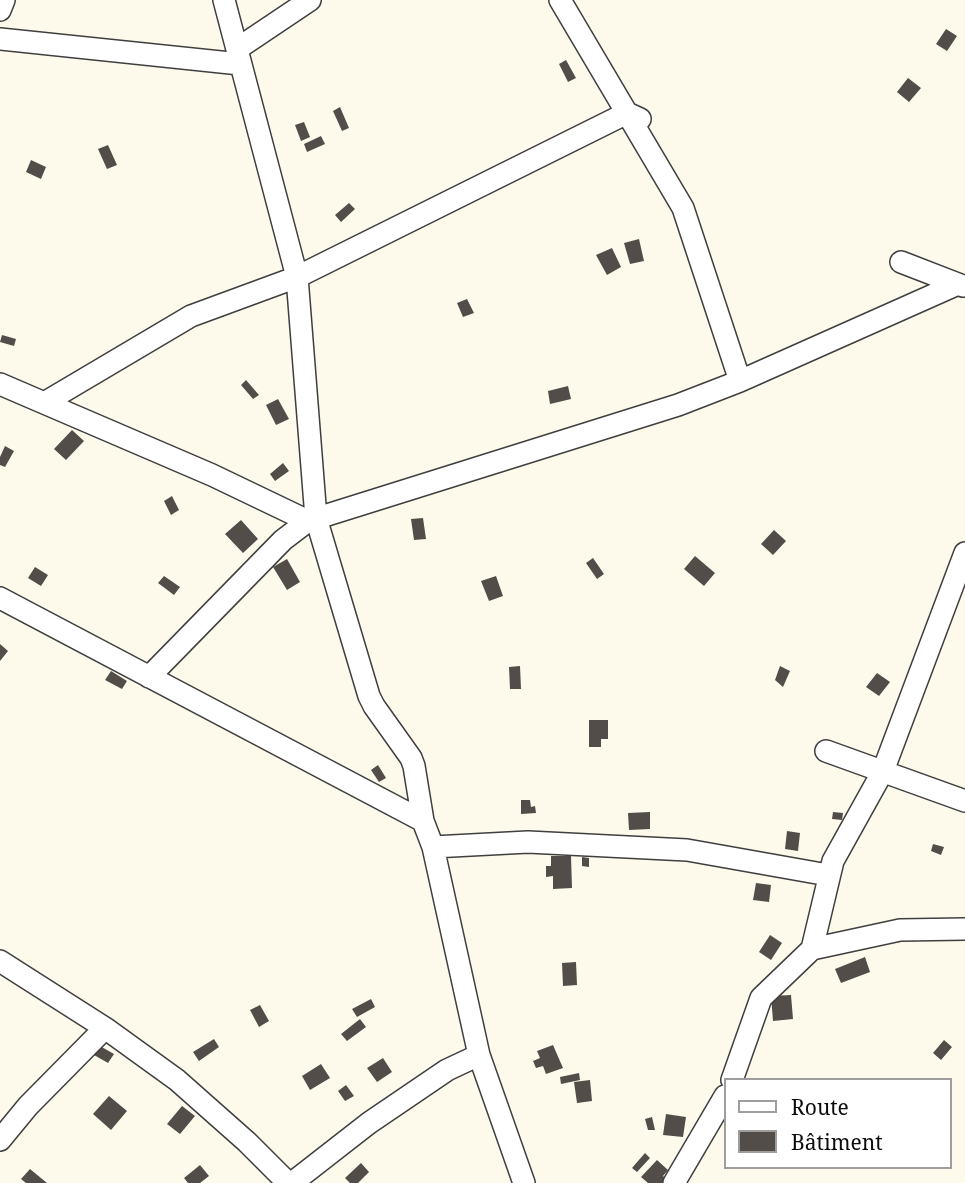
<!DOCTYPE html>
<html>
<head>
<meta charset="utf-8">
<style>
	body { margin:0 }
	#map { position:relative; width:965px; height:1183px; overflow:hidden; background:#fdfaec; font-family:"Noto Serif",serif }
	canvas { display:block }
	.legend { position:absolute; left:724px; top:1078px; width:228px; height:91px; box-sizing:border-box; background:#fff; border:2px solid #9e9e9e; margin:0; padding:9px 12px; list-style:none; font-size:21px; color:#0c0c0c }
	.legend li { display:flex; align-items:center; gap:14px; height:35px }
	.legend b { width:35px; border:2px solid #9e9e9e }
</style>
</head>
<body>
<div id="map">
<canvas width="965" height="1183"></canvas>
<ul class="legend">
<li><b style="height:9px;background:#fff"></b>Route</li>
<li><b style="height:19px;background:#534d49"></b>Bâtiment</li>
</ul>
</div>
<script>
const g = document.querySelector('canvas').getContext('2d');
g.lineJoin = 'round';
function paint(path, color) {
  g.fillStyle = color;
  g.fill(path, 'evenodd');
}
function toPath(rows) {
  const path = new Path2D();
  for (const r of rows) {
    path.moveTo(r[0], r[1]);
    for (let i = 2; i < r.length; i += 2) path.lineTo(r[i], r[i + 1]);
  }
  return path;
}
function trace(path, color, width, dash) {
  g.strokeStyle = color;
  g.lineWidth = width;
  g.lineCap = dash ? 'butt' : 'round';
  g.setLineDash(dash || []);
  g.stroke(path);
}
paint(toPath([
	[946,29,957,36,947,51,936,44],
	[566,60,576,78,568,82,559,64],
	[908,78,921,88,909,102,897,92],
	[340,107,349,128,342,131,333,111],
	[304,122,310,137,301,141,295,125],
	[321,136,325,144,307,152,304,144],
	[108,145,117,165,107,169,98,149],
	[31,160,46,167,41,179,26,172],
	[349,203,355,209,341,222,335,215],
	[639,239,644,261,630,264,624,243],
	[612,248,621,267,607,275,596,255],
	[467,299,474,313,463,317,457,303],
	[2,335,16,339,14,346,0,342],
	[246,380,259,395,253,399,241,385],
	[568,386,571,399,550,404,548,391],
	[278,399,289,419,276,425,266,405],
	[72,430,84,441,66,460,54,449],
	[5,446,14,451,5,467,0,465,0,457],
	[283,463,289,471,275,481,270,474],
	[172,496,179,510,171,515,164,501],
	[423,518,426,539,414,540,411,519],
	[241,520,258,539,243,553,225,534],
	[774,530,786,541,773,555,761,544],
	[695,556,715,573,704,586,684,569],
	[593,558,604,574,597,579,586,563],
	[287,559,300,582,287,590,273,567],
	[35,567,48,575,41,586,28,578],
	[164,576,180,587,174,595,158,583],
	[496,576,503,596,489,601,481,581],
	[0,644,8,651,0,661],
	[520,666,521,689,510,689,509,667],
	[780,666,790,671,783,687,775,680],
	[111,671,127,681,122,689,105,680],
	[877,673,890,682,879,696,866,687],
	[589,720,608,720,608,739,601,739,601,747,589,747],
	[378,765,386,778,379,782,371,770],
	[521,800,530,800,531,807,535,806,536,813,521,814],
	[650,812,650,829,629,830,628,813],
	[833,812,843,813,842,820,832,819],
	[787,831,800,833,798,851,785,849],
	[933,844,944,847,941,855,931,851],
	[551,856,571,856,572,888,553,889,553,876,546,877,546,866,551,866],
	[582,857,589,858,589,867,582,866],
	[756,883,771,885,769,902,753,900],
	[770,935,782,943,771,960,759,952],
	[865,957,870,972,841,983,835,969],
	[576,962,577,985,563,986,562,963],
	[791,995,793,1019,773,1021,771,996],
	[371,999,375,1007,357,1017,352,1009],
	[260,1005,269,1021,259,1027,250,1010],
	[360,1019,366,1027,347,1041,341,1034],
	[214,1039,219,1047,199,1061,193,1052],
	[944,1040,952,1047,941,1060,933,1053],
	[553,1045,563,1068,546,1074,543,1066,536,1068,533,1061,540,1058,537,1051],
	[100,1046,114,1054,108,1063,94,1055],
	[383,1058,392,1072,377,1082,367,1068],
	[321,1064,330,1078,310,1090,302,1076],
	[579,1073,580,1080,561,1084,560,1077],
	[590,1080,592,1101,577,1103,574,1082],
	[346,1085,354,1096,345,1101,338,1091],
	[109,1096,127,1111,111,1130,93,1114],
	[182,1106,195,1116,180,1134,167,1124],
	[666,1114,686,1117,683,1137,663,1135],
	[652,1117,655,1130,648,1130,645,1119],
	[645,1153,650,1158,637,1172,632,1168],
	[657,1160,668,1170,663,1176,666,1179,663,1183,648,1183,641,1177],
	[361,1163,369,1172,358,1183,350,1183,345,1178],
	[200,1165,209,1176,200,1183,188,1183,184,1178],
	[30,1169,47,1183,26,1183,21,1179]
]), '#534d49');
const street = toPath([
	[224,0,297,277,316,518,369,696,374,706,411,758,414,766,423,821,433,847,479,1055,524,1183],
	[560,0,683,208,740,381],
	[0,10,4,0],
	[0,39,240,64],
	[237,49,310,0],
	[901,262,963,286],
	[0,384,212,475,308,521],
	[44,403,191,316,297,277,627,113,640,119],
	[0,598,423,821],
	[149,677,283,540,308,521,678,405,740,381,958,284],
	[826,751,965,801],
	[433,847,528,842,687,850,828,875],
	[812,949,833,861,883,771,965,553],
	[0,961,105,1028,177,1080,247,1142,288,1183],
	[732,1080,761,998,812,949,900,930,965,929],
	[0,1140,28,1106,105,1028],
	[292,1183,369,1123,447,1070,479,1055],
	[674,1183,725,1096]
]);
trace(street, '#3f3f3f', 24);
trace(street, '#fff', 21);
</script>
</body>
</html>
